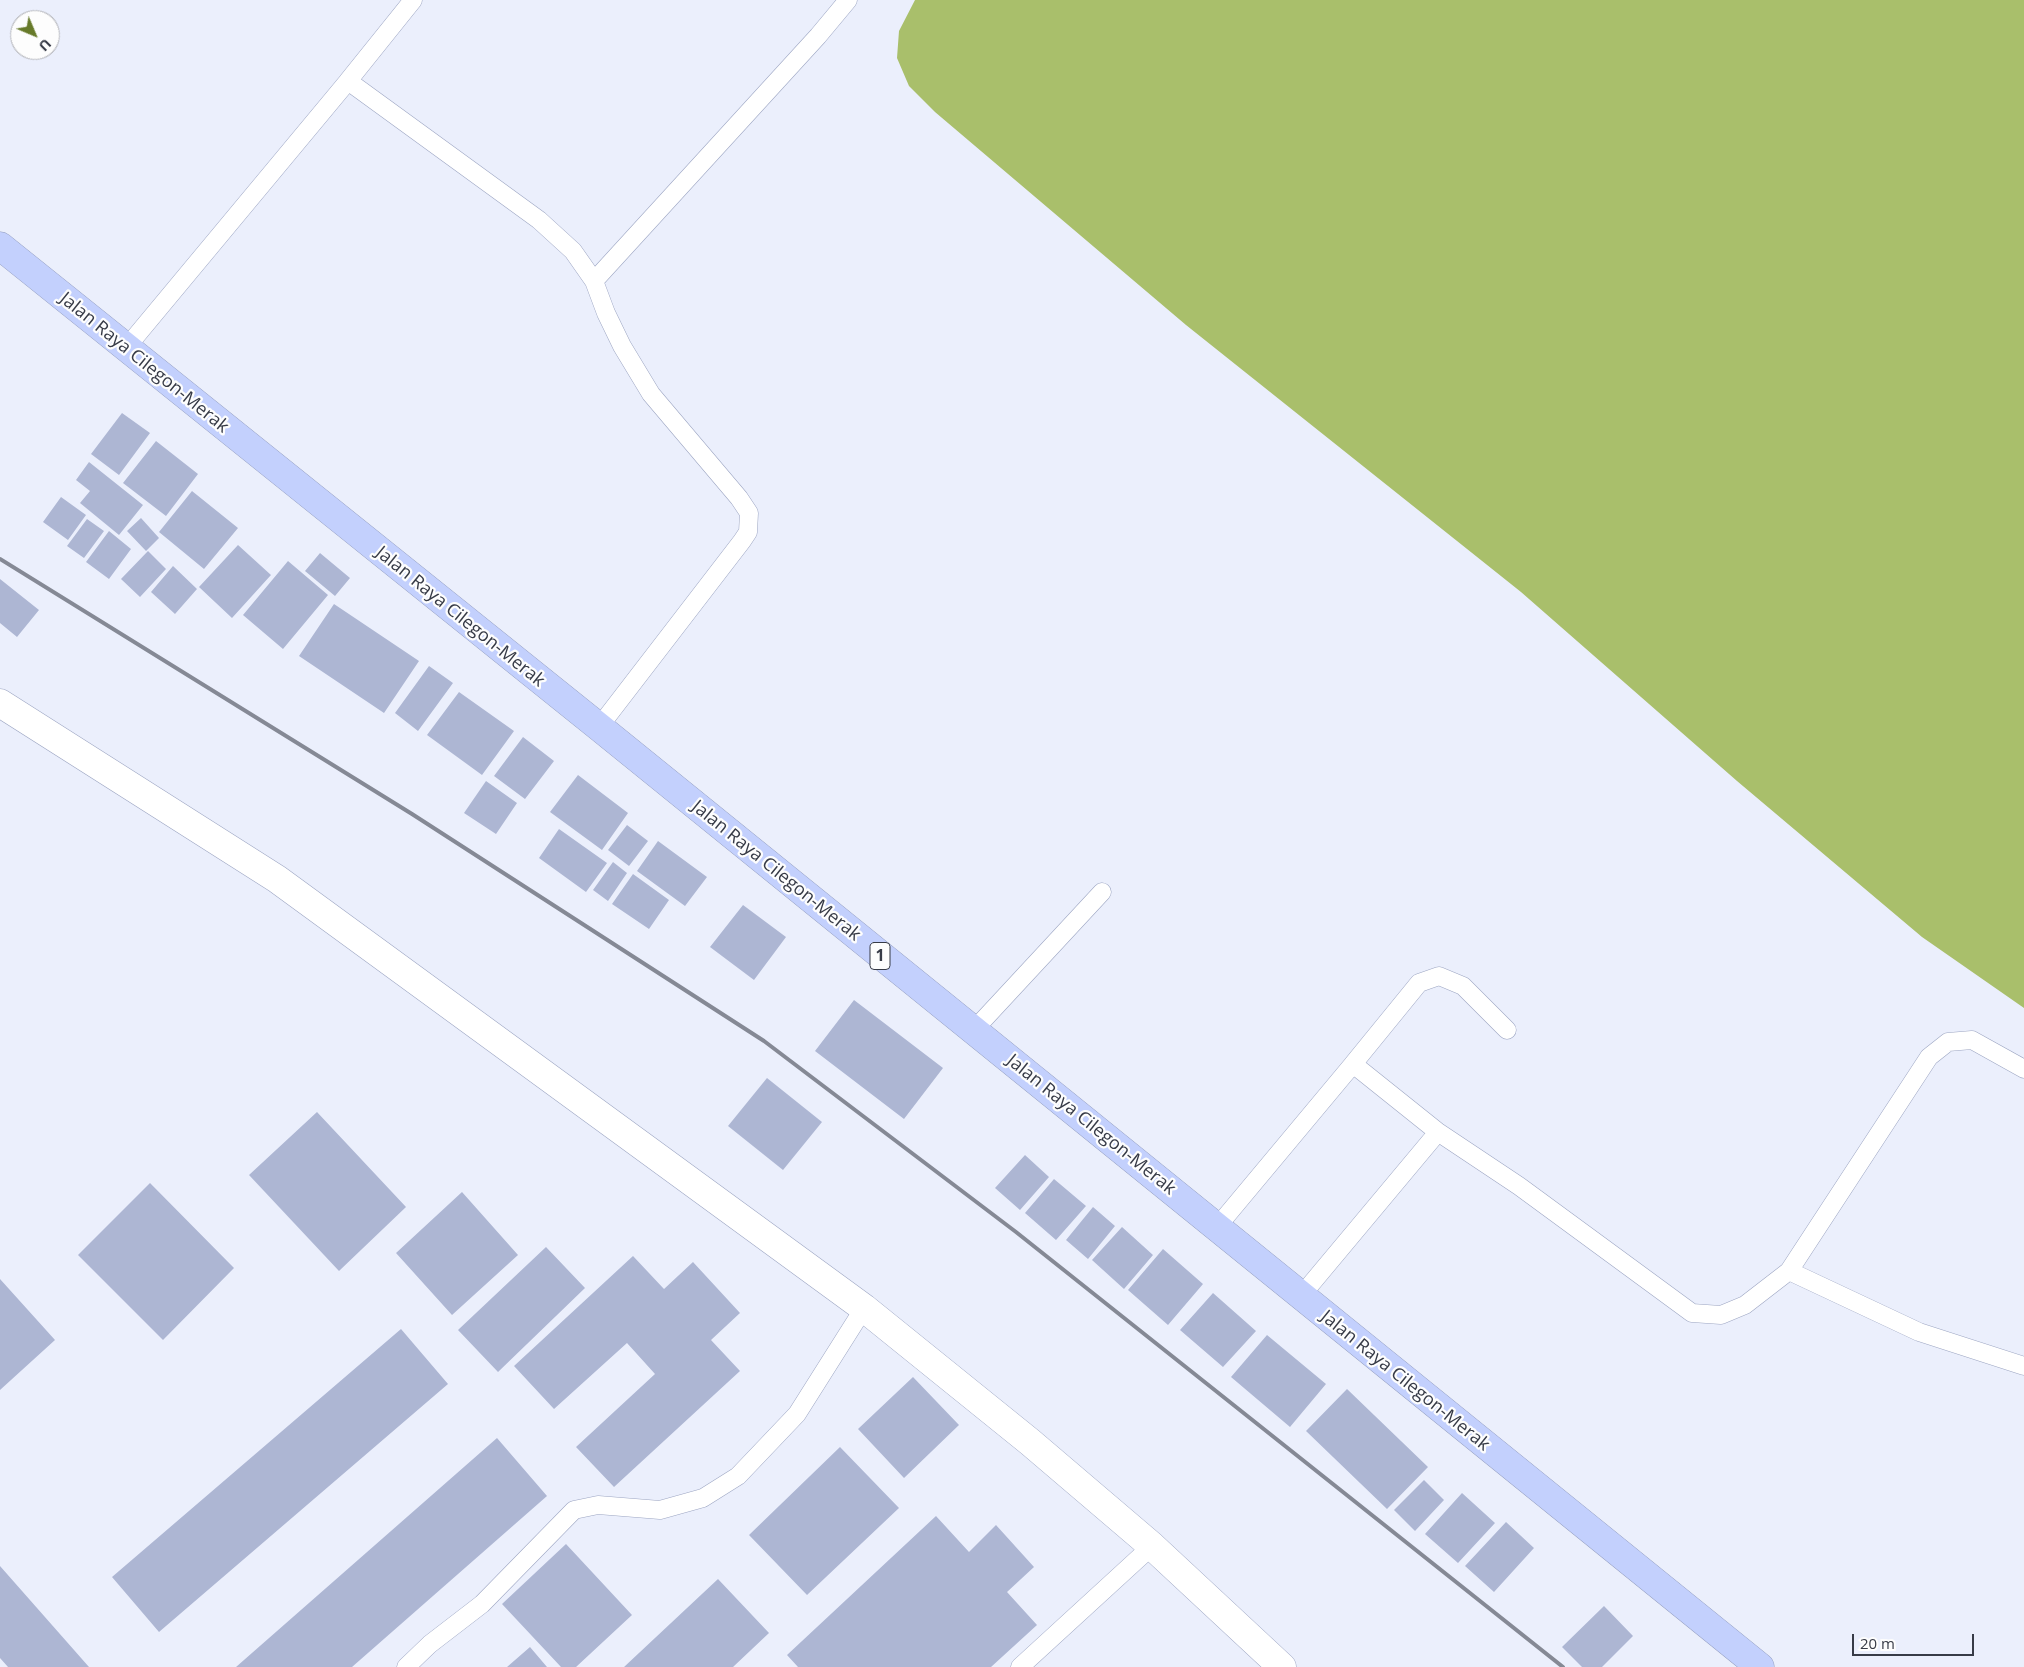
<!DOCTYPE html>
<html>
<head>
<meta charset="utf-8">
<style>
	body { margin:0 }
	#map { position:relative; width:2024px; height:1667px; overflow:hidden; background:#ebeffc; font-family:"Open Sans",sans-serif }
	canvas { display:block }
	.north { position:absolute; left:10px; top:10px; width:50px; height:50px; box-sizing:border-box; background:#fdfdfd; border:1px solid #aeafb4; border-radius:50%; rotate:135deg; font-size:14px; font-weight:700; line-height:20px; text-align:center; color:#373b47 }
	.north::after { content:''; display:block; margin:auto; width:18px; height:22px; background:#677a2a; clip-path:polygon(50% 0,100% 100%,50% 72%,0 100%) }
	.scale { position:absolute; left:1852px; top:1634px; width:122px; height:22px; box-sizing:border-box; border:2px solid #373b47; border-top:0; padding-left:6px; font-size:15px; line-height:18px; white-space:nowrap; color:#373b47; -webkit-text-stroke:4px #fdfdfd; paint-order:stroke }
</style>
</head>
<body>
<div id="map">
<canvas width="2024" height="1667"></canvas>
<div class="north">U</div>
<div class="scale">20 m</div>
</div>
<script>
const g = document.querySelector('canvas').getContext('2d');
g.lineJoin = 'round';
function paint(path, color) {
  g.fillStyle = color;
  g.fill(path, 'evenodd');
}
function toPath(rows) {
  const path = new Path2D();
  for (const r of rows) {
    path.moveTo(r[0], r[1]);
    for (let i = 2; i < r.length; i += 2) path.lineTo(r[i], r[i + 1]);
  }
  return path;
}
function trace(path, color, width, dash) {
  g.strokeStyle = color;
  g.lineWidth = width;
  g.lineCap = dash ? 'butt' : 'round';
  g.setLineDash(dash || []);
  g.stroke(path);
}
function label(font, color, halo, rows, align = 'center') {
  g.font = font + ' "Open Sans",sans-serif';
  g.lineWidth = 4.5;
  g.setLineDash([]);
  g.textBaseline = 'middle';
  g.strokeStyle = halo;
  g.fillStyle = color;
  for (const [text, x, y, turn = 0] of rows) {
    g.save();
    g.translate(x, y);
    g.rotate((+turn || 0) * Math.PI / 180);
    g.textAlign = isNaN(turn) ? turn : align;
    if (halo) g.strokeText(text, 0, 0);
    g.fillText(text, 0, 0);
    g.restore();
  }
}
paint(toPath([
	[915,0,2024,0,2024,1008,1922,937,1737,781,1521,592,1186,325,935,112,909,86,897,58,899,31]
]), '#a9bf6b');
paint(toPath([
	[122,413,150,433,119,475,91,454],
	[156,441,198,474,166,516,123,483],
	[89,462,143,505,119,535,80,503,90,491,76,480],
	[192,491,238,528,204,569,159,532],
	[61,497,86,515,68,540,43,522],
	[141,518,159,538,146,551,127,531],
	[87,519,104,531,84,558,67,546],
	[109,531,131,549,109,579,86,562],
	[238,545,271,575,232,618,199,587],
	[148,551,166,569,140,597,121,579],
	[320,553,350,578,335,596,305,571],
	[288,561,328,595,283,649,243,615],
	[173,566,197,589,175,614,151,592],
	[0,579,39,610,17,637,0,623],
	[334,604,419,661,384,713,299,656],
	[429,666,453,683,418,731,395,713],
	[459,692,514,731,482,775,427,735],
	[523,737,554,761,525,799,494,776],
	[578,775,628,813,602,850,550,812],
	[486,781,517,803,496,834,464,813],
	[627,825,648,841,629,866,608,850],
	[559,829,607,863,586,892,539,858],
	[658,841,707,877,685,906,637,871],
	[613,862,627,873,608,901,593,890],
	[633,874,669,900,649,929,612,904],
	[743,905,786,937,754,980,710,947],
	[854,1000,943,1068,904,1119,815,1051],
	[767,1078,822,1122,783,1170,728,1126],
	[317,1112,406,1207,339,1271,249,1175],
	[1025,1155,1049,1177,1020,1210,995,1188],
	[1054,1179,1086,1206,1056,1240,1025,1213],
	[150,1183,234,1268,163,1340,78,1255],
	[462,1192,518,1255,452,1315,396,1253],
	[1093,1207,1115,1226,1088,1259,1066,1240],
	[1122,1227,1153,1255,1124,1289,1092,1260],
	[546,1247,585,1288,498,1372,458,1330],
	[1163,1249,1203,1284,1168,1325,1128,1290],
	[633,1256,664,1289,693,1262,740,1313,711,1340,740,1371,614,1487,576,1447,655,1374,627,1343,554,1409,514,1366],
	[0,1279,55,1340,0,1390],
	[1213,1293,1256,1331,1223,1367,1180,1330],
	[401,1329,448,1384,159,1632,112,1577],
	[1267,1335,1326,1384,1290,1427,1231,1377],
	[913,1377,959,1425,904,1478,858,1429],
	[1347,1389,1428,1467,1387,1509,1306,1431],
	[497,1438,547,1496,352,1667,236,1667],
	[840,1447,899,1508,807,1595,749,1535],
	[1424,1480,1444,1500,1415,1531,1394,1510],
	[1462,1493,1495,1523,1458,1563,1425,1534],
	[936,1516,969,1552,996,1525,1034,1567,1007,1592,1037,1625,991,1667,798,1667,787,1655],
	[1506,1522,1534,1548,1494,1592,1465,1566],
	[566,1544,632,1615,576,1667,561,1667,502,1604],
	[0,1566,89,1667,8,1667,0,1658],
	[718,1579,769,1633,733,1667,624,1667],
	[1604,1606,1633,1636,1602,1667,1582,1667,1562,1647],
	[530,1647,547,1667,507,1667]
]), '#adb6d3');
const lane = toPath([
	[413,0,348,81,539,220,573,251,594,281,606,313,622,346,651,394,739,498,749,513,748,532,742,541,599,727],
	[594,281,818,36,848,0],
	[126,348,348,81],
	[973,1031,1102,892],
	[1353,1064,1419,983,1439,976,1463,986,1507,1030],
	[1217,1227,1353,1064,1438,1132,1519,1186,1692,1313,1721,1315,1745,1305,1789,1271,1919,1332,2024,1366],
	[1789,1271,1929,1057,1948,1042,1972,1040,2024,1069],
	[1301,1296,1438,1132],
	[406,1667,430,1644,482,1604,574,1510,598,1505,660,1510,703,1498,738,1476,797,1414,864,1308],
	[1020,1667,1152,1546]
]);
const street = toPath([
	[0,703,277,879,864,1308,1030,1442,1152,1546,1282,1667]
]);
const highway = toPath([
	[0,246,599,727,1760,1667]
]);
trace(lane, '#9ca5c2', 19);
trace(street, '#9ca5c2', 29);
trace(highway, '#929cbd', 29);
trace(lane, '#fff', 18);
trace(street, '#fff', 28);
trace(highway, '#c3d0fd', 28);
trace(toPath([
	[0,559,412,814,764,1041,1016,1232,1563,1667]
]), '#858995', 4);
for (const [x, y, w] of [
	[880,956,20]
]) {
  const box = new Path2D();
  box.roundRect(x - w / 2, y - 13.5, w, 27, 4);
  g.fillStyle = '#fdfdfd';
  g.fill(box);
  trace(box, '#373b47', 1);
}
label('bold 16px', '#373b47', null, [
	["1",880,956]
]);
label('18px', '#373b47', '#fdfdfd', [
	["Jalan Raya Cilegon-Merak",144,363,39],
	["Jalan Raya Cilegon-Merak",460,617,39],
	["Jalan Raya Cilegon-Merak",776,871,39],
	["Jalan Raya Cilegon-Merak",1091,1125,39],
	["Jalan Raya Cilegon-Merak",1405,1381,39]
]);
</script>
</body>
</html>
